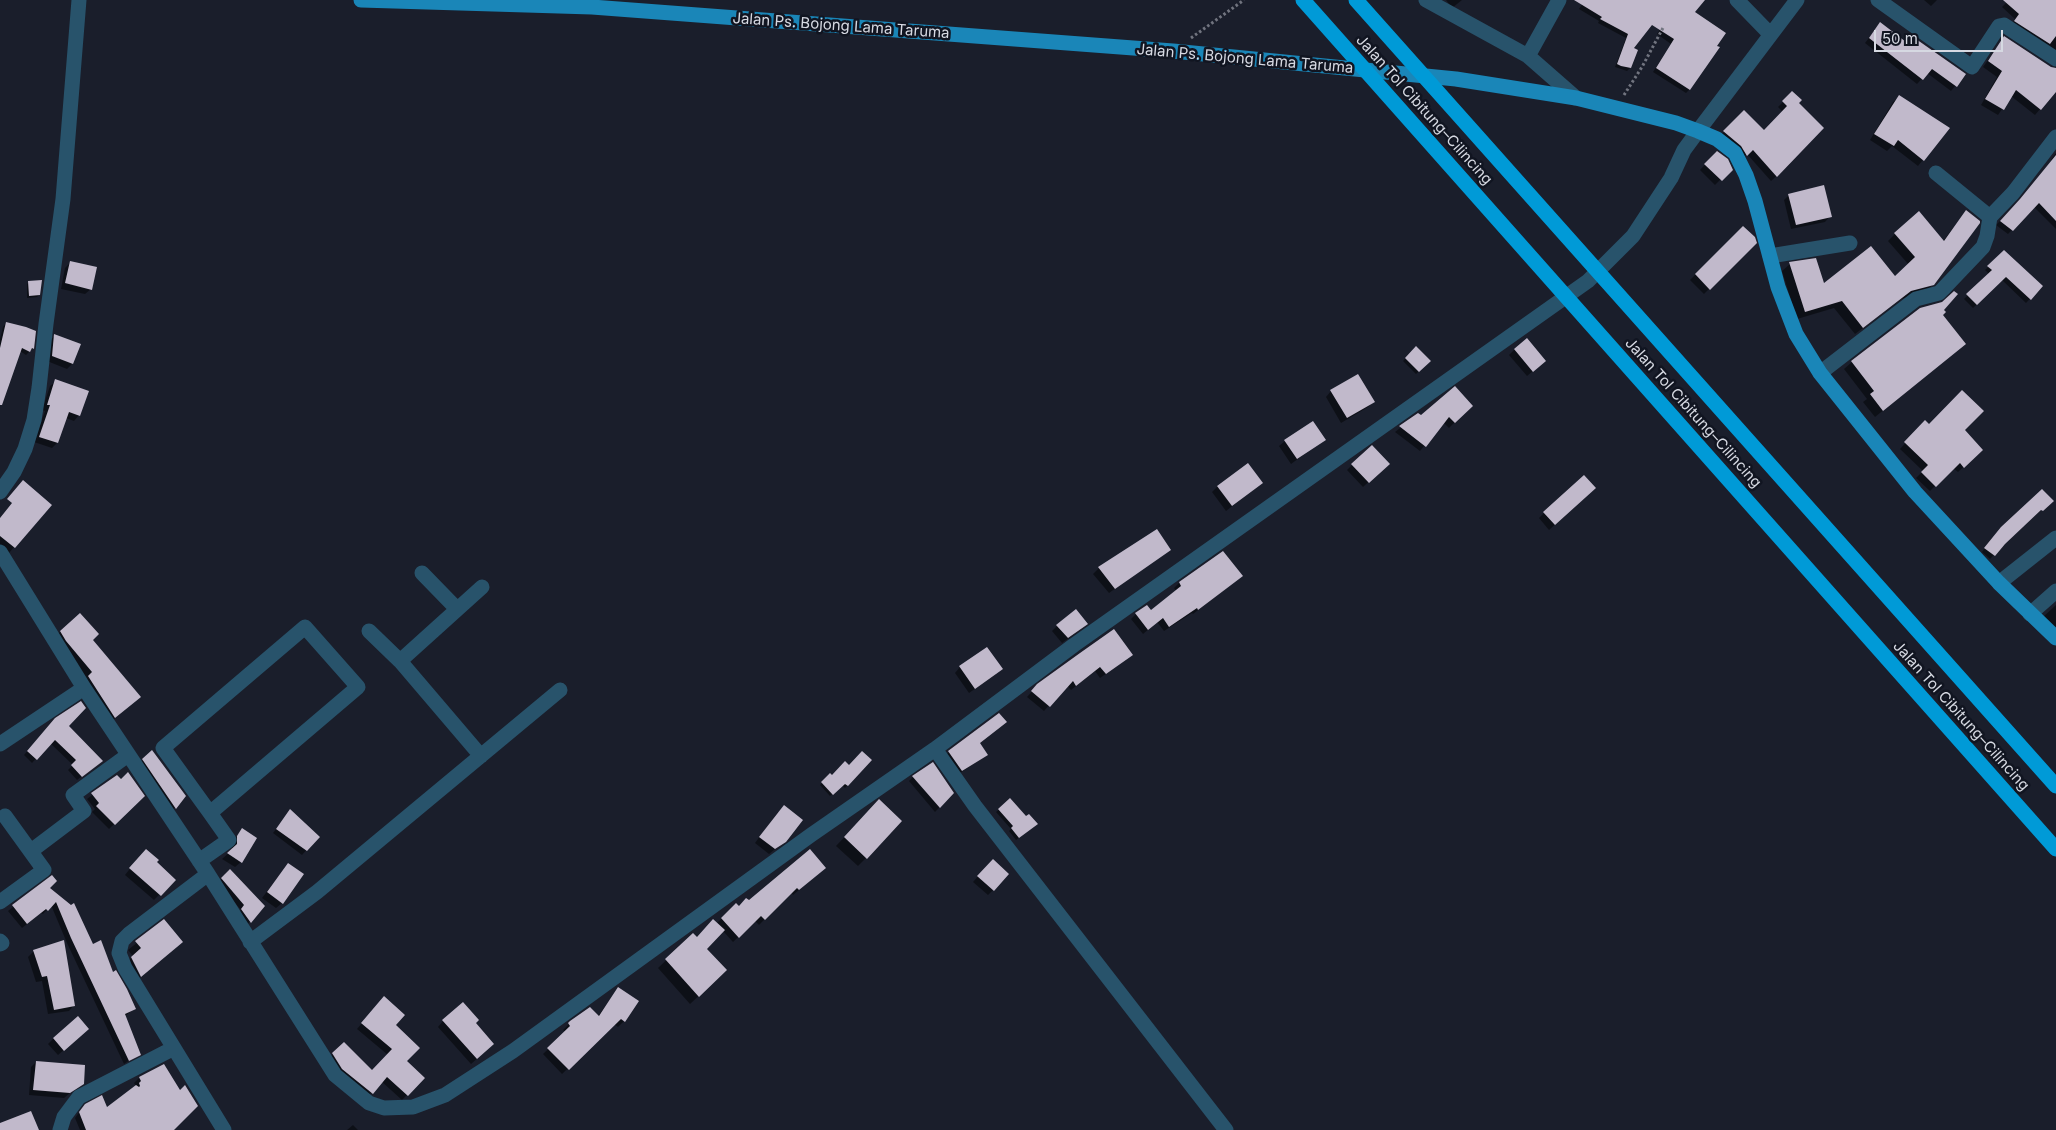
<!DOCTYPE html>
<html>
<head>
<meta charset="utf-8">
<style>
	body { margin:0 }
	#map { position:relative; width:2056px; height:1130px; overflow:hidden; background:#1a1e2b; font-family:Inter,sans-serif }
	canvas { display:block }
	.scale { position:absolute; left:1874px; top:30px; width:129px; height:22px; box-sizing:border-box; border:2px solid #d6d9e2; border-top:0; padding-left:6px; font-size:15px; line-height:18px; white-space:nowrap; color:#d6d9e2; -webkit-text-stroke:4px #111521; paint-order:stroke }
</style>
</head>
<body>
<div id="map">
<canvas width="2056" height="1130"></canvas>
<div class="scale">50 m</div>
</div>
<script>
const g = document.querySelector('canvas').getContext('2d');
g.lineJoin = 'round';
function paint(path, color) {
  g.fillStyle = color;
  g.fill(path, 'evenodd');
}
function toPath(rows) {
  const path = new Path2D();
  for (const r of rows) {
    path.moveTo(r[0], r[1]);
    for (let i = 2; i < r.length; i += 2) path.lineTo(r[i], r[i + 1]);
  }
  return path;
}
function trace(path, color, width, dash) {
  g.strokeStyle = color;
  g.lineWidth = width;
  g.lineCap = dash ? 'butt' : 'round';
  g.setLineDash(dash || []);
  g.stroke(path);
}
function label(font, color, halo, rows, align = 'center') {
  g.font = font + ' Inter,sans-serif';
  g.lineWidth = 5;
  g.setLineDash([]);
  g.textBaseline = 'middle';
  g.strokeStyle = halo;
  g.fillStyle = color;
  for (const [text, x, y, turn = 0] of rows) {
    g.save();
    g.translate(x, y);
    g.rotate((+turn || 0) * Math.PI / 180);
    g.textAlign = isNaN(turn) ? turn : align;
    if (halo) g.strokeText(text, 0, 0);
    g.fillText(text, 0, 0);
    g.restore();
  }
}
paint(toPath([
	[1446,0,1462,0,1452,8],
	[1585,0,1607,0,1649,26,1632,49,1630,68,1627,71,1615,67,1626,38,1598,23,1599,21,1579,9],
	[1639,0,1703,0,1693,13,1689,90,1686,93,1653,72,1671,44,1657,34,1666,20],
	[1924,0,1937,0,1931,6],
	[2009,0,2038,0,2056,17,2056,55,2011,26,2015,19,2002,7],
	[1876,29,1910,47,1964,75,1951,91,1927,73,1917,84,1865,43],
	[2004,38,2050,68,2056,69,2056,90,2035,115,2011,96,1998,115,1981,105,1997,77,1983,67],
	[1792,93,1797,103,1788,163,1790,164,1771,181,1747,154,1741,160,1719,137,1744,112,1764,131,1783,112,1778,107],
	[1899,97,1948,128,1918,166,1892,146,1887,151,1870,140,1893,102],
	[1717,152,1731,169,1715,185,1700,170],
	[2056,153,2056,229,2034,207,2008,234,1996,225,2016,205,2052,161,2051,160],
	[1789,195,1830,216,1825,222,1791,229,1784,200],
	[1966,211,1938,279,1925,292,1901,299,1855,334,1834,308,1797,319,1782,271,1790,264,1823,285,1895,278,1909,265,1888,241,1895,234,1943,241],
	[1755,243,1704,294,1690,280,1721,249],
	[2004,252,2041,287,2026,303,2002,280,1973,308,1964,299,1989,274,1985,270],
	[71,262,91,289,85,294,61,289,65,268],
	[29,282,39,295,37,297,27,298,27,284],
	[1942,310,1941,315,1965,344,1875,417,1863,402,1867,399,1844,369,1852,362],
	[6,323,34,332,33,348,26,355,20,351,0,393,0,339,3,327],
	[55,336,72,364,67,369,47,361,49,341],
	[1416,348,1429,361,1416,374,1403,361],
	[1515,349,1539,366,1527,376,1509,355],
	[56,381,79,415,74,421,66,418,57,443,52,448,34,442,45,411,42,410,50,386],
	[1331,391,1373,402,1368,407,1341,423,1326,397],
	[1466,411,1449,428,1443,422,1420,451,1395,432,1418,414,1421,417],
	[1925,422,1929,426,1964,430,1982,450,1958,472,1953,468,1930,491,1916,478,1923,471,1900,449],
	[1325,439,1291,464,1279,446,1285,441],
	[1388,464,1363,487,1347,470,1352,465],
	[1262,483,1226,511,1212,492,1218,486],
	[22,491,14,547,9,553,0,546,0,518],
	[1589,494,1549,530,1539,518,1544,513],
	[2048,504,2003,545,1990,559,1982,552,1997,532],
	[1157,531,1170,549,1109,593,1093,574,1099,568],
	[1223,552,1237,580,1193,614,1192,613,1164,631,1157,622,1143,634,1131,619,1136,614,1151,612,1177,592,1174,588,1179,583],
	[2056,605,2056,632,2043,617],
	[1057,626,1081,629,1062,643,1052,631],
	[1114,631,1126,660,1100,678,1095,671,1071,690,1067,685,1044,711,1027,697,1038,685],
	[60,632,91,640,132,704,107,725,53,639],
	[960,667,996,674,969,693,955,673],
	[51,724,68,726,102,761,77,780,68,770,73,765,50,743,32,763,24,755],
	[979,743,987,755,957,775,944,757,949,752],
	[152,751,185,796,171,812,139,764],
	[870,760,845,788,842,785,830,796,820,785,830,775,832,777,849,767],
	[117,776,143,796,109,829,92,812,95,809,87,799],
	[913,777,953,793,935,812,909,781],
	[1010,800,1034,826,1016,840,1009,831,1011,829,996,812],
	[871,809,866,858,858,866,836,846],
	[290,811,318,837,302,855,273,833],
	[778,812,785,841,769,854,755,843],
	[242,830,241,862,235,867,222,859,232,850,232,843],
	[140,856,155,863,174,880,154,900,125,875],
	[288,864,282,903,276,908,262,898],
	[987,866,993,890,988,895,973,882],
	[230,871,263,906,246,926,238,913,241,910,218,883],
	[819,873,793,895,791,892,759,925,755,921,733,942,723,931,706,949,718,978,690,1004,658,968,693,935,696,939,716,924,736,905,739,908],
	[52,876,48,888,113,974,134,1009,125,1016,139,1054,124,1064,67,943,51,905,43,914,41,913,22,928,8,911],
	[164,921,174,949,133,983,124,965,133,956,128,950],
	[34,951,74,1005,69,1011,48,1014,42,981,36,982,28,957],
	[618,989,624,1021,618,1027,614,1024,562,1074,543,1054,566,1032,563,1030,571,1022,598,1016],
	[379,1003,395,1025,405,1061,423,1078,402,1100,381,1081,367,1098,328,1059,344,1043,372,1072,388,1055,357,1029],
	[443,1021,474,1023,487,1050,471,1064,438,1027],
	[82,1034,58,1055,48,1044,54,1038],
	[36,1062,82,1083,64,1098,29,1095,31,1067],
	[139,1078,171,1130,80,1130,75,1118,80,1111,106,1108,136,1086,134,1083],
	[353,1125,358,1130,347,1130]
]), '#0007');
paint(toPath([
	[1574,0,1705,0,1695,12,1726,33,1717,46,1720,47,1690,90,1656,68,1674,39,1652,25,1634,48,1638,50,1631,68,1621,66,1617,64,1628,34,1600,19,1602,17],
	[2003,0,2056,0,2056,36,2050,44,2014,21,2019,14],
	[1880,22,1910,45,1916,39,1966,74,1957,87,1932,69,1923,80,1869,38],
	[2004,36,2051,67,2056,68,2056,92,2041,110,2016,90,2004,110,1985,99,2002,71,1988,61],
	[1792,91,1802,100,1799,103,1824,128,1777,177,1753,150,1747,156,1741,146,1723,131,1744,110,1764,130,1787,106,1782,101],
	[1899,95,1950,128,1924,161,1898,140,1894,146,1874,134],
	[1717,151,1728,159,1733,170,1722,181,1704,164],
	[2056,155,2056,221,2039,203,2013,231,2000,221,2020,199],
	[1824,185,1832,217,1796,225,1788,194],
	[1966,210,1980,221,1980,223,1934,285,1911,291,1863,328,1842,301,1805,312,1789,262,1816,258,1824,283,1871,246,1895,276,1915,257,1894,233,1919,211,1944,241],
	[1743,226,1755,237,1757,243,1710,290,1695,274],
	[2004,250,2043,286,2031,300,2006,277,1977,305,1966,294,1992,270,1987,266],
	[70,261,97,267,92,290,65,283],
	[42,280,40,295,29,296,28,281],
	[1954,291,1958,294,1944,310,1946,312,1943,315,1966,344,1883,411,1870,394,1874,391,1851,361,1920,308,1942,302],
	[6,322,26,327,36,331,34,349,32,348,30,352,22,348,2,405,0,405,0,348],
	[54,334,81,344,73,364,52,356],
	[1527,338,1546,361,1533,372,1514,349],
	[1416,346,1431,361,1419,372,1405,358],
	[1358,374,1375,402,1347,418,1330,390],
	[55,379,89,391,80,416,69,412,58,443,39,437,50,405,47,405],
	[1455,386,1473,406,1455,423,1449,417,1426,447,1399,426,1418,413,1421,415],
	[1962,390,1984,411,1965,430,1983,450,1964,468,1960,463,1936,487,1921,472,1928,465,1904,442,1925,420,1929,424],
	[1313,421,1326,440,1297,459,1284,440],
	[1372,445,1390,464,1369,483,1351,464],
	[1248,463,1263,483,1232,506,1217,486],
	[1584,475,1596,488,1555,525,1543,512],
	[23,480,52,505,15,548,0,536,0,518,12,503,7,499],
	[2042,489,2054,501,2043,511,2041,510,2005,544,1995,556,1984,548,2001,527],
	[1157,529,1171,550,1115,589,1098,567],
	[1223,551,1243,576,1198,610,1197,608,1169,627,1163,618,1148,630,1135,613,1147,605,1151,610,1181,586,1179,582],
	[1076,609,1088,624,1068,638,1056,625],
	[80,613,99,634,93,640,141,697,115,718,88,676,92,672,66,641,60,631],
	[1114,629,1133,655,1106,674,1100,667,1076,686,1073,681,1050,707,1031,691,1037,684,1080,653],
	[987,647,1003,669,975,689,959,666],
	[81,701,86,708,69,726,103,761,82,777,71,765,76,760,55,740,37,760,27,751,55,718],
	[999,713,1007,722,980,743,988,755,962,771,948,751],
	[152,750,186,796,176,809,142,759],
	[862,751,872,760,848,786,845,784,833,795,821,782,830,773,832,775,845,761,849,765],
	[933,762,954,793,940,808,912,776],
	[128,772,145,796,115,825,96,806,99,803,91,793,117,775,121,779],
	[1010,798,1026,816,1029,814,1038,824,1019,838,1011,828,1013,826,998,809],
	[879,799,902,821,867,859,844,837],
	[784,805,803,820,786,842,775,849,759,837],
	[290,809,320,837,307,851,276,829],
	[242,828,257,838,242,863,227,853,237,844,237,836],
	[146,849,159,860,157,862,176,880,161,896,129,868],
	[810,849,826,868,799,890,797,888,765,920,761,916,739,938,721,918,736,903,739,906,746,898,749,900],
	[993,859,1009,874,994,891,977,876],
	[288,863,304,874,283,904,267,892],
	[230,869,265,906,251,923,241,909,244,905,221,878],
	[52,875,57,881,50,888,71,905,74,903,93,944,101,940,113,972,116,970,127,989,136,1009,125,1014,141,1055,129,1061,71,938,56,902,48,911,46,909,27,924,12,905],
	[164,919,183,942,141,977,131,957,141,948,135,941],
	[713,919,725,930,707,949,727,970,699,997,665,959,693,933,697,937],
	[64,940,75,1006,54,1010,47,976,42,977,33,950],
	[618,987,639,1001,625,1022,621,1019,569,1070,547,1048,570,1026,568,1023,570,1021,590,1007,599,1016],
	[384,996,405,1015,396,1025,420,1048,407,1061,425,1078,408,1096,387,1077,373,1094,342,1069,332,1053,344,1042,372,1070,392,1049,361,1023],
	[463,1002,479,1020,476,1023,494,1044,477,1059,442,1020],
	[78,1016,89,1029,64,1051,53,1038],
	[36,1061,85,1065,84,1084,70,1093,33,1090],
	[164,1064,180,1090,185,1085,198,1106,174,1130,86,1130,79,1112,85,1104,102,1095,107,1107,136,1085,139,1087,140,1086,139,1083,141,1081,139,1077],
	[31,1111,39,1130,0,1130,0,1123]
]), '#c1b9cb');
trace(toPath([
	[1191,38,1244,0],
	[1624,95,1642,67,1664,26]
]), '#71747f', 3, [2.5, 2.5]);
trace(toPath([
	[1426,0,1528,56,1576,98],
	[1737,0,1770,34],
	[1878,0,1972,67,1999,26,2004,25,2056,59],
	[1528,56,1559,0],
	[1936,173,1990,217],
	[1770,256,1850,243],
	[1820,373,1916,299,1939,293,1943,289,1983,247,1987,236,1990,217,2013,193,2056,137],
	[0,492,14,472,25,449,34,420,39,388,46,324,63,199,79,0],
	[0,552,84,688,208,874,335,1075,369,1103,384,1108,413,1107,445,1095,513,1051,811,835,935,749,1074,645,1588,281,1633,236,1671,178,1684,150,1698,131,1797,0],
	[422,573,457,609],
	[1999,583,2056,538],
	[2030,614,2056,591],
	[369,631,400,661,481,756],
	[400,661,482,587],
	[0,744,84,688],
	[935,749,975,806,1226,1130],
	[31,851,84,811,73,795,128,755],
	[199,861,229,840,210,813,163,748,305,627,358,687,210,813],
	[208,874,129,934,122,941,119,953,125,968,224,1130],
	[0,902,44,870,5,816],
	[0,941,2,943,0,944],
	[250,942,317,892,560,690],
	[60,1130,64,1117,79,1097,174,1048]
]), '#28536b', 15);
trace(toPath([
	[361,0,592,7,1173,51,1456,79,1576,98,1676,123,1698,131,1717,139,1735,153,1746,175,1755,201,1778,287,1796,334,1820,373,1915,492,1999,583,2056,638]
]), '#1a86b8', 15);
trace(toPath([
	[1303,0,2056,849],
	[1356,0,2056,786]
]), '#009ad7', 15);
label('15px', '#d6d9e2', '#111521', [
	["Jalan Ps. Bojong Lama Taruma",841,26,4],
	["Jalan Ps. Bojong Lama Taruma",1245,59,5],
	["Jalan Tol Cibitung–Cilincing",1424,110,48],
	["Jalan Tol Cibitung–Cilincing",1693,413,48],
	["Jalan Tol Cibitung–Cilincing",1961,716,48]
]);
</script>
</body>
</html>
